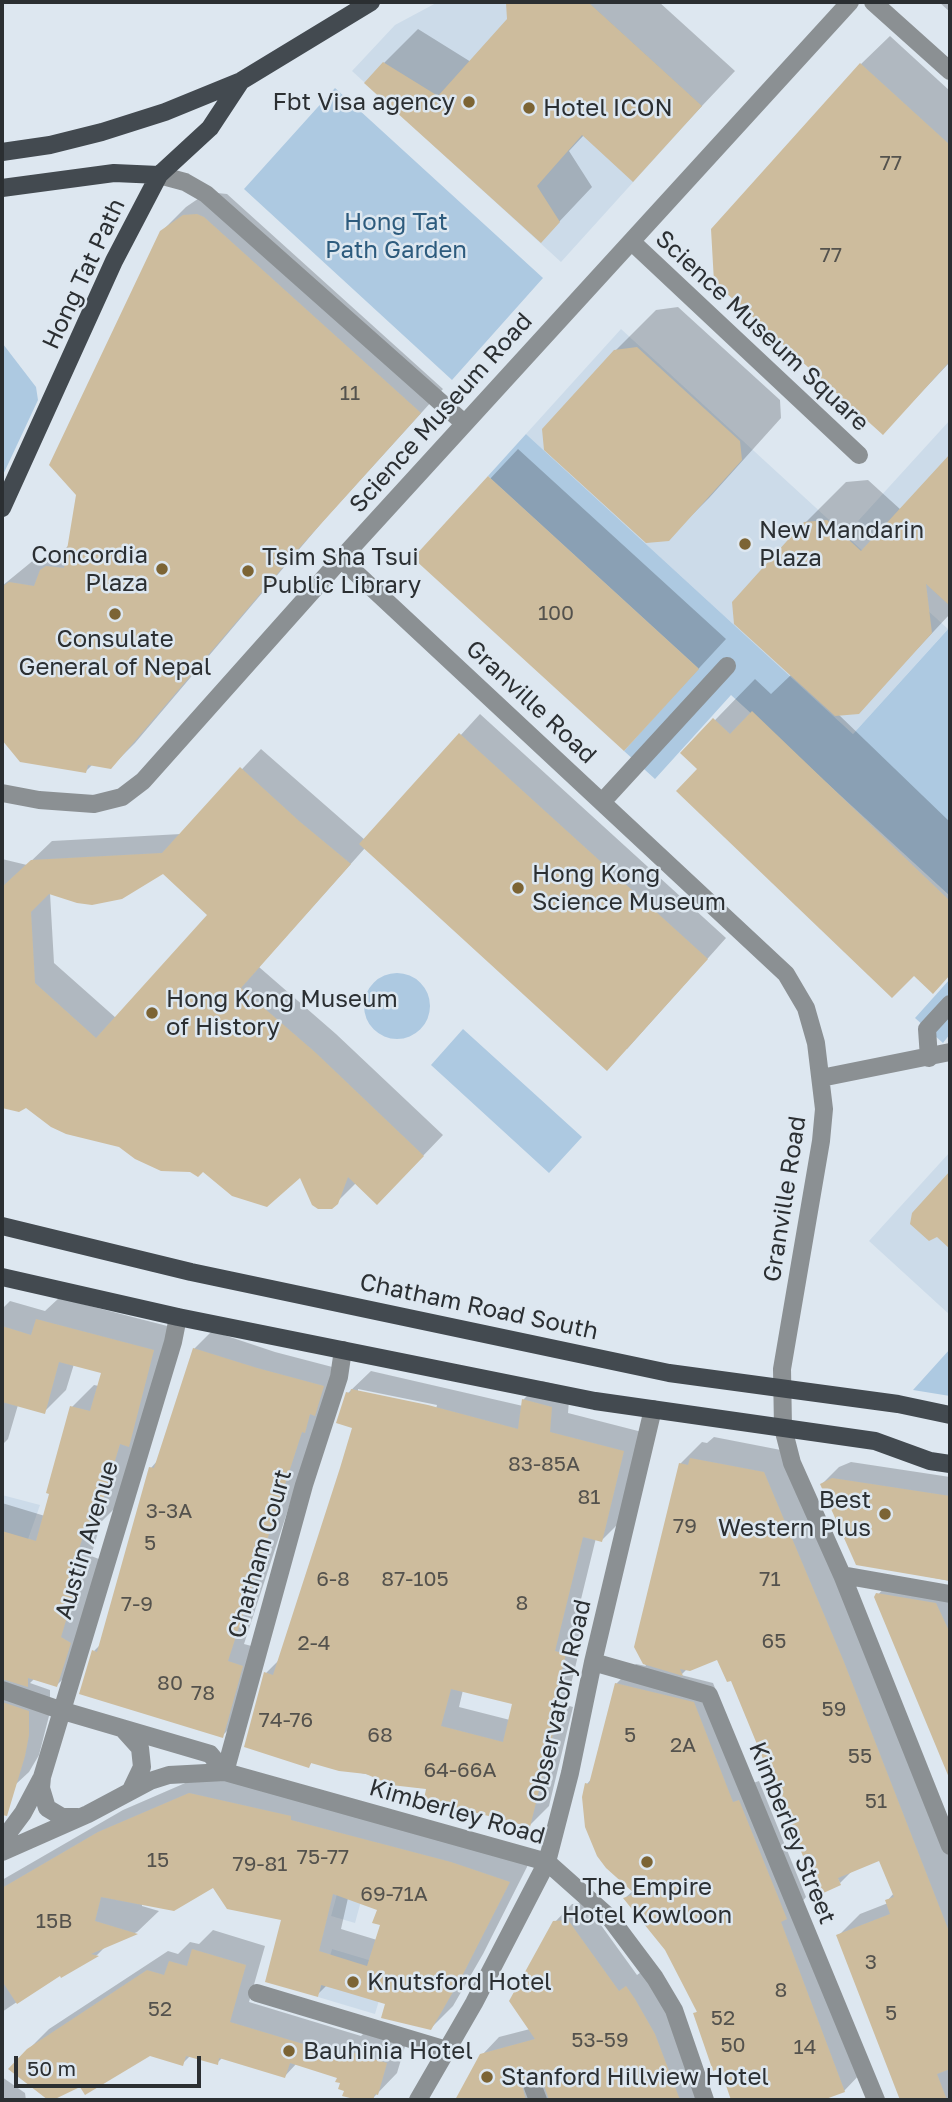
<!DOCTYPE html>
<html>
<head>
<meta charset="utf-8">
<style>
	body { margin:0 }
	#map { position:relative; width:952px; height:2102px; overflow:hidden; background:#dde7f0; font-family:"Golos Text",sans-serif }
	canvas { display:block }
	.frame { position:absolute; inset:0; border:4px solid #2b2f32; pointer-events:none }
	.scale { position:absolute; left:14px; top:2056px; width:187px; height:32px; box-sizing:border-box; border:4px solid #2b2f32; border-top:0; padding-left:9px; font-size:21px; line-height:24px; white-space:nowrap; color:#2b2f32; -webkit-text-stroke:5px #dde7f0; paint-order:stroke }
</style>
</head>
<body>
<div id="map">
<canvas width="952" height="2102"></canvas>
<div class="frame"></div>
<div class="scale">50 m</div>
</div>
<script>
const g = document.querySelector('canvas').getContext('2d');
g.lineJoin = 'round';
function paint(path, color) {
  g.fillStyle = color;
  g.fill(path, 'evenodd');
}
function toPath(rows) {
  const path = new Path2D();
  for (const r of rows) {
    if (r.length === 3) {
      path.moveTo(r[0] + r[2], r[1]);
      path.arc(r[0], r[1], r[2], 0, 2 * Math.PI);
      continue;
    }
    path.moveTo(r[0], r[1]);
    for (let i = 2; i < r.length; i += 2) path.lineTo(r[i], r[i + 1]);
  }
  return path;
}
function trace(path, color, width, dash) {
  g.strokeStyle = color;
  g.lineWidth = width;
  g.lineCap = dash ? 'butt' : 'round';
  g.setLineDash(dash || []);
  g.stroke(path);
}
function label(font, color, halo, rows, align = 'center') {
  g.font = font + ' "Golos Text",sans-serif';
  g.lineWidth = 5;
  g.setLineDash([]);
  g.textBaseline = 'middle';
  g.strokeStyle = halo;
  g.fillStyle = color;
  for (const [text, x, y, turn = 0] of rows) {
    g.save();
    g.translate(x, y);
    g.rotate((+turn || 0) * Math.PI / 180);
    g.textAlign = isNaN(turn) ? turn : align;
    if (halo) g.strokeText(text, 0, 0);
    g.fillText(text, 0, 0);
    g.restore();
  }
}
paint(toPath([
	[438,2,588,2,702,106,561,262,352,71,395,25],
	[621,329,948,629,853,734,526,434],
	[950,420,950,606,858,521],
	[950,1152,950,1315,869,1241],
	[2,1495,40,1505,2,1614],
	[352,1839,376,1846,355,1923,331,1916],
	[332,1949,389,1966,375,2014,318,1997]
]), '#ccdbe9');
paint(toPath([
	[335,88,543,278,452,380,244,189],
	[3,344,36,387,38,400,2,477],
	[526,434,853,734,950,627,950,896,731,695,655,779,624,751,698,668,488,476],
	[397,1006,33],
	[950,979,950,1034,943,1043,915,1018],
	[463,1029,582,1137,549,1173,431,1065],
	[950,1349,950,1396,913,1390]
]), '#adc9e1');
paint(toPath([
	[510,2,659,2,735,71,633,179,584,135,569,151,592,187,541,241,384,63,418,29,471,62,509,20,508,4],
	[939,2,950,2,950,12],
	[890,36,950,91,950,362,883,433,861,64],
	[208,192,227,194,443,389,324,520,135,743,111,767,93,764,86,771,21,760,2,738,2,586,35,559,51,562,70,544,161,232,186,207],
	[678,307,780,400,781,418,709,498,668,539,615,351,656,310],
	[518,449,726,639,624,749,416,558],
	[950,456,950,614,858,712,838,714,950,822,950,973,932,991,683,753,755,679,771,694,792,674,805,523,846,482,868,480,901,510],
	[480,714,726,938,627,1049,365,848,259,967,336,1034,443,1135,397,1183,356,1183,336,1203,300,1175,203,1170,120,1146,27,1106,2,1106,2,859,27,865,52,841,181,834,261,749,365,840],
	[163,872,209,915,116,1018,54,963,50,893],
	[59,1298,175,1328,114,1509,101,1522,91,1556,99,1559,79,1663,57,1685,35,1678,30,1683,50,1690,50,1712,39,1755,29,1772,2,1797,2,1503,45,1516,72,1407,94,1385,99,1386,103,1372,74,1364,66,1390,44,1412,18,1405,8,1439,2,1445,2,1309,10,1301,45,1311],
	[212,1331,275,1352,340,1369,318,1418,244,1644,259,1648,240,1718,222,1736,94,1651,102,1643,151,1468,158,1460,194,1349],
	[371,1371,523,1406,523,1400,542,1381,570,1388,568,1413,642,1432,621,1521,602,1540,596,1538,573,1632,583,1635,566,1705,573,1707,549,1806,530,1825,428,1788,312,1762,309,1766,266,1673,279,1660,354,1427,348,1393],
	[358,1389,437,1405,436,1409,358,1392],
	[463,1690,514,1703,510,1720,459,1707],
	[714,1437,786,1451,865,1639,950,1860,950,2100,902,2100,838,1936,860,1914,888,1903,887,1901,894,1893,880,1859,854,1869,840,1883,732,1680,718,1658,687,1669,681,1675,713,1683,753,1783,759,1781,806,1897,801,1903,864,2070,844,2091,815,2100,733,2100,721,2066,695,2014,698,2010,666,1949,625,1898,634,1890,587,1784,593,1777,616,1684,636,1664,646,1666,636,1646,680,1464,702,1442,707,1443],
	[851,1462,950,1477,950,1581,857,1563,822,1484,839,1467],
	[895,1576,950,1586,950,1778,876,1597],
	[213,1771,531,1859,483,1954,453,2006,431,2028,387,2002,327,1985,317,1995,283,1919,214,1885,142,1903,142,1906,159,1911,137,1932,107,1945,97,1955,61,1975,60,1973,2,2012,2,1880,123,1810],
	[348,1898,379,1909,382,1924,377,1940,341,1929],
	[585,1903,637,1975,644,1970,672,2016,702,2100,457,2100,482,2055,499,2037,530,2029,555,1922,572,1904],
	[213,1930,265,1946,249,2002,361,2036,366,2031,406,2043,397,2073,373,2098,364,2100,345,2095,346,2089,339,2076,297,2063,285,2076,223,2057,217,2063,191,2055,182,2064,150,2054,81,2085,28,2050,49,2029,168,1951,178,1954,190,1942,199,1944],
	[2,2077,25,2093,26,2100,2,2100]
]), '#0003');
paint(toPath([
	[524,2,588,2,702,106,633,182,582,135,537,186,560,222,541,243,364,83,383,62,438,96,507,19,506,3],
	[860,63,950,145,950,361,883,435,714,282,711,229],
	[197,214,204,217,421,413,301,546,111,769,88,765,86,773,20,762,2,740,2,587,9,582,34,586,40,570,46,566,64,568,76,495,49,465,160,231,183,215],
	[637,347,740,441,742,460,669,541,646,543,544,450,542,429,614,350],
	[950,454,950,606,926,584,932,633,859,714,835,716,734,624,732,602,804,522,827,520,861,551],
	[488,476,699,669,624,751,413,558],
	[752,711,950,901,950,975,933,994,914,976,892,998,676,791,697,769,680,753,713,718,730,734],
	[459,733,708,959,607,1071,359,844],
	[240,767,299,821,351,864,241,988,316,1053,424,1156,377,1205,348,1177,338,1204,332,1209,318,1209,312,1205,300,1178,267,1207,232,1196,203,1172,198,1177,190,1172,161,1171,135,1159,119,1147,66,1134,51,1127,26,1108,19,1112,2,1108,2,887,31,860,162,853],
	[163,874,207,915,96,1038,35,983,31,912,49,894,77,903,92,905,122,899],
	[950,1171,950,1249,937,1237,929,1241,910,1224,912,1213],
	[36,1319,154,1350,129,1447,120,1444,93,1533,85,1530,70,1578,78,1581,61,1637,71,1643,57,1687,28,1678,28,1687,2,1679,2,1531,36,1541,49,1494,46,1493,70,1406,90,1411,101,1373,59,1362,45,1414,2,1402,2,1326,31,1335],
	[193,1348,257,1368,324,1386,315,1416,310,1414,305,1433,302,1432,228,1661,243,1666,223,1738,79,1694,92,1650,97,1652,149,1467,154,1468],
	[351,1389,428,1405,518,1429,522,1399,552,1407,550,1432,624,1451,602,1542,583,1537,555,1651,566,1654,548,1724,555,1726,530,1827,424,1799,426,1789,391,1785,366,1774,339,1771,311,1763,309,1768,244,1747,264,1672,273,1675,340,1468,352,1428,336,1423,346,1392,350,1393],
	[451,1689,512,1704,503,1742,441,1726],
	[690,1458,764,1472,844,1662,950,1934,950,2069,937,2074,947,2100,900,2100,836,1935,890,1914,885,1900,894,1897,879,1861,838,1878,841,1885,819,1895,731,1681,727,1682,717,1660,690,1671,680,1669,683,1676,643,1664,634,1647,679,1463,688,1465],
	[832,1478,950,1496,950,1581,856,1565,820,1484],
	[876,1593,936,1603,950,1633,950,1780,874,1597],
	[615,1683,694,1702,733,1802,739,1800,787,1919,781,1922,845,2092,823,2100,731,2100,720,2068,713,2071,693,2013,697,2012,665,1950,623,1898,635,1894,606,1868,597,1856,585,1827,582,1797,585,1783,589,1784],
	[2,1702,29,1711,29,1735,25,1756,7,1816,2,1815],
	[189,1793,291,1816,291,1820,451,1862,510,1882,461,1978,431,2030,381,2018,385,2004,345,1992,321,1985,318,1997,265,1982,281,1920,227,1909,213,1888,174,1911,101,1897,95,1921,138,1934,91,1954,99,1956,61,1978,60,1976,17,2004,2,1981,2,1888,98,1832],
	[333,1894,377,1910,372,1923,380,1925,367,1966,319,1951],
	[568,1920,619,1991,626,1986,635,1999,655,2034,680,2100,549,2100,543,2082,534,2076,528,2077,522,2085,526,2100,455,2100,480,2054,535,2039,509,2001,553,1921],
	[192,1949,246,1965,230,2022,343,2056,344,2050,387,2063,378,2095,375,2094,373,2100,358,2100,342,2096,344,2091,338,2089,340,2083,335,2082,337,2078,290,2063,285,2078,219,2058,218,2065,186,2056,183,2066,150,2056,85,2095,80,2087,53,2100,48,2100,8,2069,27,2049,147,1970,164,1975,169,1961,187,1966]
]), '#cdbc9d');
trace(toPath([
	[873,2,950,71],
	[159,175,185,182,206,194,464,423],
	[632,242,859,455],
	[341,559,786,974,806,1008,816,1043,824,1109,821,1141,782,1369,783,1428,792,1463,842,1575,950,1846],
	[2,793,39,800,94,804,122,797,143,781,341,559,850,2],
	[603,801,727,666],
	[929,1058,927,1029,950,1004],
	[821,1078,950,1052],
	[842,1575,950,1594],
	[593,1662,709,1695,876,2100],
	[2,1690,60,1710,210,1754,225,1772],
	[122,1728,140,1748,142,1767,131,1790],
	[225,1772,304,1485,339,1377,343,1350],
	[78,1817,62,1817,47,1808,41,1788,42,1777,173,1342,178,1317],
	[2,1841,23,1813,41,1779],
	[2,1852,88,1814,150,1781,169,1775,225,1772,547,1862,610,1918,655,1978,674,2010,705,2100],
	[257,1993,447,2050],
	[533,2087,538,2100],
	[418,2100,474,2003,547,1862,570,1773,593,1662,653,1409]
]), '#8b9093', 18);
trace(toPath([
	[2,152,50,145,102,132,165,112,241,81,371,2],
	[2,188,114,173,159,175],
	[2,508,114,261,159,175,210,128,241,81],
	[2,1226,191,1272,669,1373,898,1404,950,1415],
	[2,1277,178,1317,595,1401,875,1441,930,1461,950,1464]
]), '#434a50', 18);
for (const [x, y, r, color] of [
	[469,102,7,"#7c6434"],
	[529,108,7,"#7c6434"],
	[745,544,7,"#7c6434"],
	[162,569,7,"#7c6434"],
	[248,571,7,"#7c6434"],
	[115,614,7,"#7c6434"],
	[518,888,7,"#7c6434"],
	[152,1013,7,"#7c6434"],
	[885,1514,7,"#7c6434"],
	[647,1862,7,"#7c6434"],
	[353,1982,7,"#7c6434"],
	[289,2051,7,"#7c6434"],
	[487,2077,7,"#7c6434"]
]) {
  const dot = new Path2D();
  dot.arc(x, y, r, 0, 2 * Math.PI);
  g.fillStyle = color;
  g.fill(dot);
  trace(dot, '#dde7f0', 2.5);
}
label('21px', '#54524d', null, [
	["77",891,163],
	["77",831,255],
	["11",350,393],
	["100",556,613],
	["83-85A",544,1464],
	["81",589,1497],
	["3-3A",169,1511],
	["79",685,1526],
	["5",150,1543],
	["6-8",333,1579],
	["87-105",415,1579],
	["71",770,1579],
	["8",522,1603],
	["7-9",137,1604],
	["65",774,1641],
	["2-4",314,1643],
	["80",170,1683],
	["78",203,1693],
	["59",834,1709],
	["74-76",286,1720],
	["68",380,1735],
	["5",630,1735],
	["2A",683,1745],
	["55",860,1756],
	["64-66A",460,1770],
	["51",876,1801],
	["75-77",323,1857],
	["15",158,1860],
	["79-81",260,1864],
	["69-71A",394,1894],
	["15B",54,1921],
	["3",871,1962],
	["8",781,1990],
	["52",160,2009],
	["5",891,2013],
	["52",723,2018],
	["53-59",600,2040],
	["50",733,2045],
	["14",805,2047]
]);
label('24px', '#2b2f32', '#dde7f0', [
	["Fbt Visa agency",455,102,"right"],
	["Hotel ICON",543,108],
	["New Mandarin",759,530],
	["Plaza",759,558],
	["Concordia",148,555,"right"],
	["Plaza",148,583,"right"],
	["Tsim Sha Tsui",262,557],
	["Public Library",262,585],
	["Consulate",115,639,"center"],
	["General of Nepal",115,667,"center"],
	["Hong Kong",532,874],
	["Science Museum",532,902],
	["Hong Kong Museum",166,999],
	["of History",166,1027],
	["Best",871,1500,"right"],
	["Western Plus",871,1528,"right"],
	["The Empire",647,1887,"center"],
	["Hotel Kowloon",647,1915,"center"],
	["Knutsford Hotel",367,1982],
	["Bauhinia Hotel",303,2051],
	["Stanford Hillview Hotel",501,2077]
], 'left');
label('24px', '#2d5b7d', '#dde7f0', [
	["Hong Tat",396,222],
	["Path Garden",396,250]
]);
label('24px', '#2b2f32', '#dde7f0', [
	["Hong Tat Path",84,274,-65],
	["Science Museum Square",762,331,43],
	["Science Museum Road",441,413,-48],
	["Granville Road",531,702,43],
	["Granville Road",785,1199,-81],
	["Chatham Road South",479,1307,12],
	["Austin Avenue",87,1540,-73],
	["Chatham Court",260,1554,-74],
	["Observatory Road",560,1701,-77],
	["Kimberley Road",457,1812,16],
	["Kimberley Street",792,1833,68]
]);
</script>
</body>
</html>
